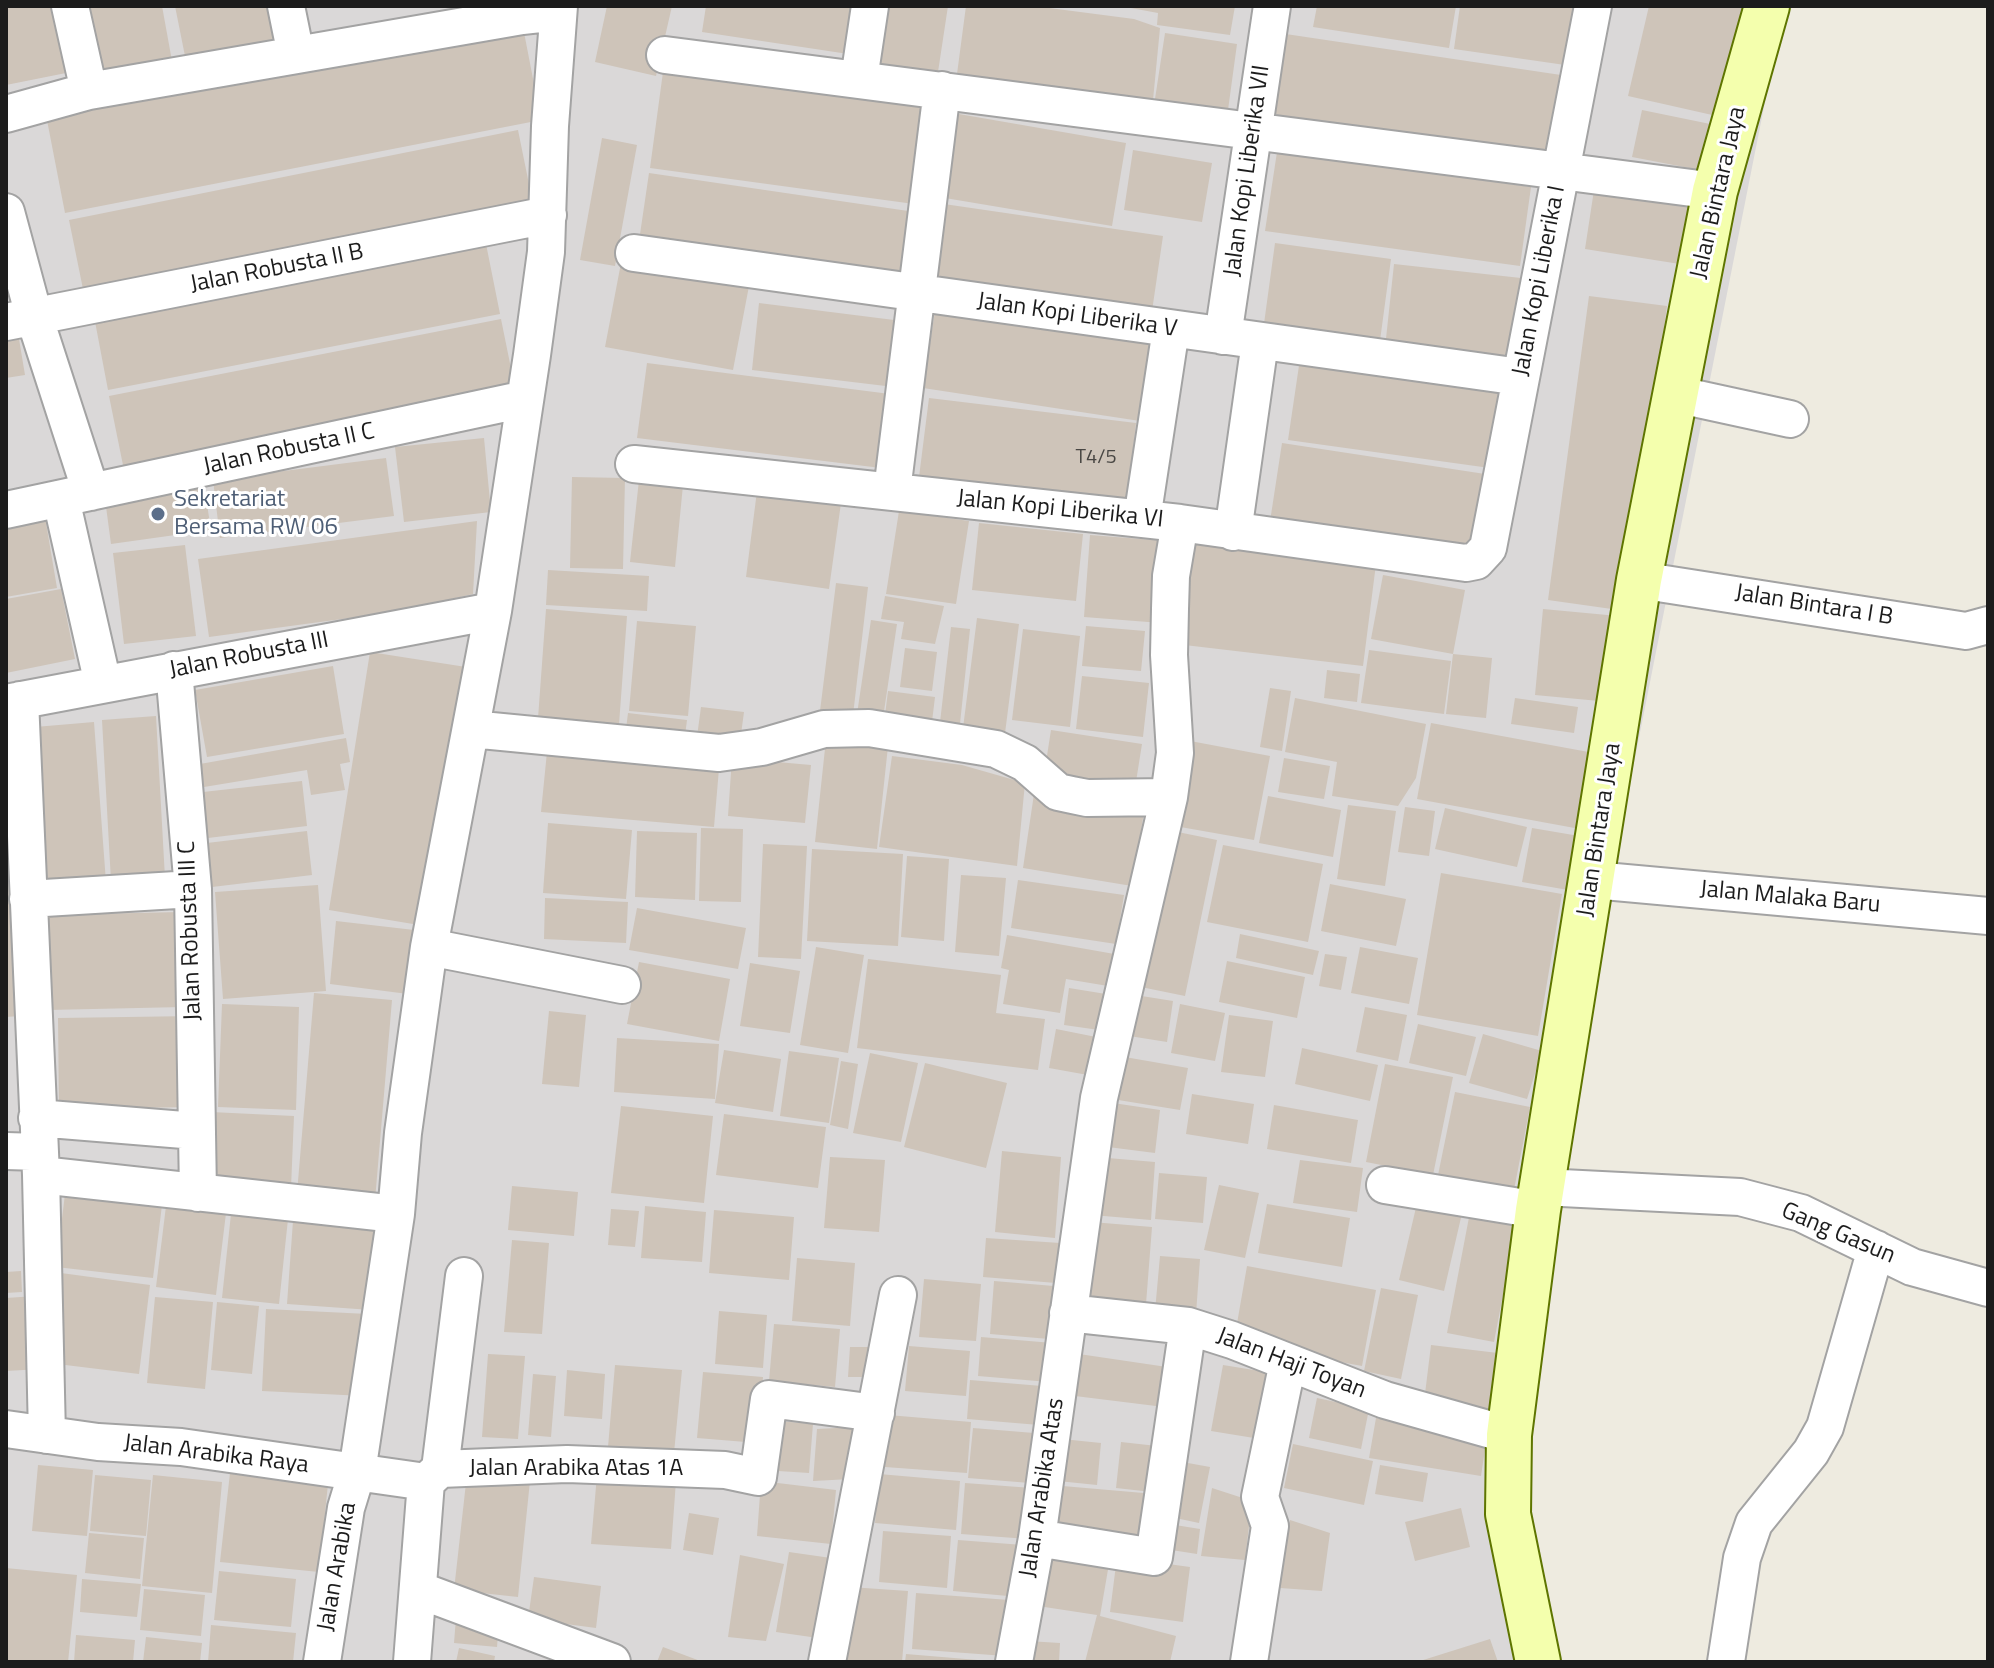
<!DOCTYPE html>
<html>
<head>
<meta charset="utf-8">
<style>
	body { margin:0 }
	#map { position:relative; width:1994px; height:1668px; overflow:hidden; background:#eeebe0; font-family:"Titillium Web",sans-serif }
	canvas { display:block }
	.frame { position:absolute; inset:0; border:8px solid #1c1c1c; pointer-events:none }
</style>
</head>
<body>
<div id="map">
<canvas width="1994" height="1668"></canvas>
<div class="frame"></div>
</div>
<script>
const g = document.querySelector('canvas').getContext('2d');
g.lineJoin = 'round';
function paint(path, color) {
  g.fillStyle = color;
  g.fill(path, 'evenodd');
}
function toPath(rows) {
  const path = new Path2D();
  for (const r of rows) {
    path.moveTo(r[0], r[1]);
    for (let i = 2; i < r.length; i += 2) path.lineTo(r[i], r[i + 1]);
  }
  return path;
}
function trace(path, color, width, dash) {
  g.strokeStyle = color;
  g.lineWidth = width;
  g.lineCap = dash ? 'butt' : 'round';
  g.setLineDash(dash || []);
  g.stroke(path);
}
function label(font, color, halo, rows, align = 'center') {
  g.font = font + ' "Titillium Web",sans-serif';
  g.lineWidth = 6;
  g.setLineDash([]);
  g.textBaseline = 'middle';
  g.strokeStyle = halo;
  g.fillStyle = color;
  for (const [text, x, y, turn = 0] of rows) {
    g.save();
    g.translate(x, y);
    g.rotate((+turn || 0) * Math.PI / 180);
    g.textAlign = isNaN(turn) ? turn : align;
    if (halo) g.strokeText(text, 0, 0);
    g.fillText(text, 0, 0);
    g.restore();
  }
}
paint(toPath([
	[6,6,1784,6,1500,1439,1554,1662,6,1662]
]), '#dad8d8');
paint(toPath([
	[6,6,68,6,81,70,6,85],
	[87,6,162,6,172,61,100,74],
	[175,6,267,6,273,40,185,56],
	[607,6,672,6,656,76,595,62],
	[706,6,862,6,855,55,702,32],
	[881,6,948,6,938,72,872,62],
	[966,6,1034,6,1134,19,1160,28,1153,100,957,74],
	[1120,6,1235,6,1230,35,1157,25,1158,13],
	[1317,6,1456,6,1449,48,1313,27],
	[1460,6,1581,6,1572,66,1454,49],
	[1649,6,1761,6,1730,119,1628,96],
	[522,22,541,120,65,213,46,115],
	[1165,33,1237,44,1228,110,1155,99],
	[1279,33,1561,75,1549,156,1267,113],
	[663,72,927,108,914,204,650,168],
	[1642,110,1720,126,1710,172,1632,157],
	[953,113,1126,143,1112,226,939,197],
	[518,130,533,204,84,294,69,220],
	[602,138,637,145,615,266,580,260],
	[1133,150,1212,163,1202,222,1124,210],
	[1277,152,1531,187,1520,266,1265,231],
	[649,173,915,212,905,279,639,241],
	[1594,190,1695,206,1686,265,1585,249],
	[944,204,1163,236,1152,311,933,279],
	[484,234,500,314,108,390,93,311],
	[1275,243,1391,259,1379,348,1263,331],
	[621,263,749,286,733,370,605,347],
	[1394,264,1521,278,1512,362,1385,348],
	[1589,296,1667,306,1626,611,1548,600],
	[759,303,902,321,894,387,752,370],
	[935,311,1151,344,1140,421,923,388],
	[501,319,517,398,125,475,109,396],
	[18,333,25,375,6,378,6,335],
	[1301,352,1510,382,1497,469,1288,440],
	[647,363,890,394,881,468,637,438],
	[929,398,1136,423,1127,502,919,477],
	[484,438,491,512,404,522,395,447],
	[1282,443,1485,474,1472,560,1269,528],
	[386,458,394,516,220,538,213,480],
	[572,477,625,478,623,569,570,568],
	[639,480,683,485,675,567,630,562],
	[204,485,211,530,111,544,105,499],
	[757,491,841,503,829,589,746,577],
	[899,511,969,521,956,604,886,594],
	[45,517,57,588,6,597,6,524],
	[477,521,473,594,394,612,209,637,198,559],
	[979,523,1083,534,1076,601,972,590],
	[1090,535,1167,541,1161,623,1084,617],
	[1188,541,1376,564,1363,666,1176,644],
	[185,545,196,636,124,644,113,553],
	[548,570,649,576,647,611,546,605],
	[1383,575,1465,590,1453,654,1371,639],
	[836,583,868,587,853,715,820,711],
	[61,589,75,659,6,673,6,599],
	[885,596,944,606,935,644,901,639,904,622,881,619],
	[546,609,627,616,618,738,537,732],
	[1543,609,1618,616,1610,702,1535,695],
	[977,618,1019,624,1004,741,962,736],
	[871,620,897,624,883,718,857,714],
	[637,621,696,626,688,716,629,711],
	[1086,626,1145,631,1141,671,1082,666],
	[951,627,970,629,959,733,939,731],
	[1023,629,1080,636,1070,727,1012,720],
	[905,648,937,652,932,691,900,687],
	[1369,650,1451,661,1444,714,1361,703],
	[370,652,466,667,425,926,329,910],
	[1453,654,1492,658,1486,718,1446,714],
	[333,666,344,734,207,757,195,690],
	[1327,670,1360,674,1357,702,1324,698],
	[1082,676,1149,683,1143,737,1076,729],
	[1270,688,1291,691,1282,751,1260,747],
	[888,691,935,697,931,730,884,723],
	[1295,698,1426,724,1416,778,1398,806,1332,796,1337,762,1285,752],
	[1515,698,1578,707,1574,733,1511,724],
	[701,707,744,712,739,749,696,744],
	[628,713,687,720,683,751,624,745],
	[156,716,165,878,111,881,102,720],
	[94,722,106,882,46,887,35,727],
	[1431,723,1594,753,1580,829,1417,799],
	[827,730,889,737,877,849,815,842],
	[1051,730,1142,744,1135,788,1044,775],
	[346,738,350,762,340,764,345,790,311,795,307,770,204,787,200,764],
	[1185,740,1270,756,1254,840,1169,825],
	[548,742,720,757,714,827,541,812],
	[892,756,962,765,1025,783,1017,866,879,847],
	[732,758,811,765,805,823,728,816],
	[1284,758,1330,766,1324,799,1278,792],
	[302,781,307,826,208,838,203,792],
	[1034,794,1144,812,1132,886,1023,868],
	[1268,796,1341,810,1333,857,1259,843],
	[1348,805,1396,811,1385,886,1337,879],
	[6,807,8,807,20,1016,6,1017],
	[1405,807,1435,811,1429,856,1398,852],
	[1445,808,1527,827,1517,867,1435,849],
	[548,823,632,830,626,899,543,893],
	[701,828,743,829,741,902,699,901],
	[1532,828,1585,837,1574,891,1522,882],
	[1168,830,1217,840,1185,996,1136,986],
	[307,831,312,875,212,887,207,843],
	[637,831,697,833,695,900,635,897],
	[763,844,807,846,801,959,758,957],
	[1223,845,1323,864,1308,942,1207,922],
	[812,849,903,854,898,946,807,941],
	[907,856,949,859,944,941,901,937],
	[1441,873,1562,894,1538,1036,1417,1015],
	[961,875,1006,878,999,956,955,952],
	[1018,880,1124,895,1116,944,1011,928],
	[1330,884,1406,899,1396,946,1321,931],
	[318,885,326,991,223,999,215,892],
	[545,898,628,902,626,943,544,939],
	[637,908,746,928,738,969,629,950],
	[181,912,183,1007,48,1010,46,915],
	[336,921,423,931,408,994,330,984],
	[1240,934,1319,951,1313,975,1236,958],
	[1007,935,1120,955,1114,987,1066,979,1060,1013,1003,1004,1009,970,1001,968],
	[816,947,864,955,848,1053,800,1045],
	[1360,947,1418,958,1409,1004,1351,993],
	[1325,954,1347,957,1341,990,1319,986],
	[868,959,1001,975,996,1013,1045,1019,1038,1070,857,1048],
	[1227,961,1305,977,1297,1018,1219,1002],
	[639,962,730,979,719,1041,627,1024],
	[750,963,800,971,790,1033,740,1026],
	[1069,988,1112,995,1106,1031,1064,1025],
	[314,993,392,1000,375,1200,297,1193],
	[1129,994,1173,1001,1167,1042,1123,1035],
	[222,1004,299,1007,296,1110,218,1107],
	[1180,1004,1225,1013,1215,1061,1171,1053],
	[1365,1007,1407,1015,1398,1061,1356,1052],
	[549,1011,586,1015,579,1087,542,1084],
	[1229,1015,1273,1021,1265,1077,1221,1072],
	[194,1016,194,1107,59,1109,58,1018],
	[1418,1024,1476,1037,1466,1076,1409,1063],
	[1056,1029,1106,1039,1099,1077,1049,1068],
	[1483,1034,1542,1051,1527,1099,1469,1083],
	[617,1038,719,1044,715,1099,614,1092],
	[1302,1048,1378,1065,1370,1101,1295,1084],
	[724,1050,781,1059,773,1112,715,1103],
	[789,1051,839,1058,829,1123,780,1116],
	[870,1053,918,1063,901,1142,853,1133],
	[1119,1056,1188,1068,1180,1110,1112,1099],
	[841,1061,858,1064,848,1129,830,1125],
	[925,1063,1007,1083,986,1168,904,1147],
	[1385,1064,1453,1077,1433,1175,1366,1162],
	[1455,1092,1530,1107,1513,1195,1437,1180],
	[1192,1094,1254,1104,1248,1144,1186,1134],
	[1113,1103,1160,1110,1155,1153,1108,1147],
	[1274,1105,1358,1120,1351,1163,1267,1149],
	[621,1106,713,1116,704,1203,611,1193],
	[211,1112,294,1116,291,1188,207,1184],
	[724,1114,826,1127,818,1188,716,1175],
	[1002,1151,1061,1157,1055,1238,995,1232],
	[830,1157,885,1160,879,1232,824,1228],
	[1096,1157,1155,1162,1151,1220,1092,1215],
	[1300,1160,1363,1168,1357,1212,1293,1203],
	[1159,1173,1207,1177,1203,1223,1155,1219],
	[1219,1185,1259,1193,1245,1258,1204,1250],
	[66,1186,163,1197,153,1278,56,1267],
	[512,1186,578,1192,574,1236,508,1230],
	[167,1198,227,1205,216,1295,156,1287],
	[1418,1199,1463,1209,1444,1291,1399,1280],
	[1267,1204,1350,1218,1342,1267,1258,1253],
	[645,1206,706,1212,702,1262,641,1258],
	[611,1209,639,1211,635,1247,608,1245],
	[714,1210,794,1217,789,1280,709,1273],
	[1470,1212,1517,1221,1494,1342,1447,1333],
	[231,1214,288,1219,279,1304,222,1298],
	[293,1221,377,1227,371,1310,287,1304],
	[1092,1222,1152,1227,1146,1304,1085,1298],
	[986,1238,1060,1243,1056,1283,983,1277],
	[512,1240,549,1243,542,1334,504,1332],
	[1160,1256,1200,1259,1196,1314,1155,1311],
	[797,1258,855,1263,850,1326,792,1321],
	[1247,1266,1376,1290,1362,1366,1282,1351,1235,1335],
	[21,1271,22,1292,6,1293,6,1272],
	[61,1273,150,1285,139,1374,49,1363],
	[924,1279,981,1284,976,1341,919,1337],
	[994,1281,1066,1287,1061,1340,990,1334],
	[1381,1288,1418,1295,1401,1379,1364,1371],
	[36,1296,41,1369,6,1371,6,1298],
	[155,1297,213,1302,205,1389,147,1383],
	[217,1302,259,1306,252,1374,211,1370],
	[266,1309,368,1314,364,1396,262,1391],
	[719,1311,767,1315,763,1368,715,1364],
	[774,1324,840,1329,835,1387,769,1381],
	[981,1337,1053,1343,1049,1382,978,1376],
	[1431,1345,1498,1353,1491,1409,1424,1402],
	[909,1346,970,1351,966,1396,905,1391],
	[850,1347,874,1347,871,1377,848,1377],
	[488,1354,525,1356,518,1439,482,1437],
	[1079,1354,1167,1367,1164,1407,1075,1396],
	[615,1365,682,1370,674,1453,608,1447],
	[1223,1365,1266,1372,1254,1438,1211,1431],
	[567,1370,605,1374,602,1419,564,1416],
	[703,1372,763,1377,758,1443,697,1438],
	[533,1374,556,1376,551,1437,528,1435],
	[970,1380,1054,1387,1051,1426,967,1419],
	[1317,1398,1369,1409,1361,1449,1309,1438],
	[888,1415,971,1422,967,1473,885,1467],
	[1376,1418,1487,1436,1481,1476,1369,1458],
	[767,1420,813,1424,809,1473,763,1470],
	[855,1427,851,1479,813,1481,817,1429],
	[973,1428,1034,1433,1030,1483,968,1478],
	[1062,1439,1101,1443,1097,1485,1058,1481],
	[1121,1442,1157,1446,1152,1492,1116,1488],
	[1293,1444,1373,1461,1364,1505,1284,1488],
	[1177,1461,1210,1467,1199,1523,1166,1516],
	[231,1464,329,1474,319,1572,220,1562],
	[38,1465,93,1470,87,1536,32,1531],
	[1380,1465,1428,1473,1423,1502,1375,1494],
	[467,1474,530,1481,518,1597,454,1590],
	[879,1474,960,1481,956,1530,875,1523],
	[95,1475,151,1480,146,1536,90,1531],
	[153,1475,222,1482,212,1593,142,1586],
	[597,1475,676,1481,671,1549,591,1544],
	[761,1481,836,1490,831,1544,757,1536],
	[965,1483,1032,1488,1028,1539,961,1534],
	[1051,1485,1155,1494,1151,1543,1046,1533],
	[1212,1488,1252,1501,1245,1560,1201,1556],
	[1461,1508,1470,1547,1415,1561,1405,1522],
	[689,1513,719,1518,713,1555,683,1550],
	[1290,1520,1330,1533,1322,1591,1280,1588],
	[1169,1524,1200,1529,1197,1554,1165,1549],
	[883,1531,951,1536,947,1588,879,1582],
	[89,1533,144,1538,140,1579,85,1573],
	[958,1540,1023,1545,1019,1597,953,1591],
	[1048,1548,1110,1558,1100,1616,1176,1636,1170,1662,1085,1662,1097,1615,1038,1606],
	[789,1552,831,1558,818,1638,776,1632],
	[740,1555,784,1564,766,1641,728,1637],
	[1117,1557,1190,1567,1183,1622,1110,1612],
	[6,1568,77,1575,68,1662,6,1662],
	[219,1571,296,1579,291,1627,214,1620],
	[534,1577,601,1586,596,1628,528,1619],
	[82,1579,141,1584,137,1617,80,1612],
	[850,1587,908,1591,902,1662,844,1662],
	[144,1589,205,1595,201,1636,140,1630],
	[916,1593,1009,1600,1005,1656,912,1649],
	[456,1618,499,1622,497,1647,454,1643],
	[211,1625,296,1633,293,1662,208,1662],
	[76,1635,135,1640,133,1662,74,1662],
	[146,1637,202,1643,200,1662,143,1662],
	[1490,1639,1498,1662,1420,1662,1420,1661],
	[1028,1641,1060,1643,1059,1662,1027,1662],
	[663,1647,703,1662,657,1662],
	[459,1648,495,1656,494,1662,456,1662],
	[906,1654,978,1660,978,1662,905,1662]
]), '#cec4b9');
const street = toPath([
	[70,6,89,91],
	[286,6,296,55],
	[665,55,1715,191],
	[859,79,870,6],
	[6,114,89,91,522,16,558,12],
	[6,212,34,316,91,492],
	[634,253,1520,377],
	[6,322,548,215],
	[1223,336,1272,6],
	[1675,394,1790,419],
	[634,464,1180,523,1466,563,1476,561,1488,548,1593,6],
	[892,491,942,90],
	[61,499,103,684],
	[6,510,525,399],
	[1142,519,1171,329],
	[1233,532,1260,342],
	[1639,580,1966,631,1988,625],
	[174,670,193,889,198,1193],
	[20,700,41,1175,47,1435],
	[6,703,493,611],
	[471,729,719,753,762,747,824,729,869,728,996,749,1025,763,1058,792,1072,795,1087,798,1169,797],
	[1593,880,1988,916],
	[28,899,193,889],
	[429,947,622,985],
	[37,1118,196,1131],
	[6,1151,39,1152],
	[41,1175,396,1214],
	[1385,1185,1538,1210],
	[1542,1187,1740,1197,1801,1213,1912,1267,1988,1288],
	[1068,1313,1188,1326,1232,1340,1385,1400,1509,1435],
	[6,1429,98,1442,181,1447,426,1482],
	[440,1469,464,1276],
	[426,1482,440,1469,567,1464,725,1470,758,1477,769,1399,876,1413],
	[1037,1538,1154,1557,1188,1326],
	[419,1590,612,1662],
	[322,1662,346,1508,357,1472,396,1214,403,1133,429,947,493,611,532,355,546,252,550,126,559,6],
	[412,1662,426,1482],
	[827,1662,898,1295],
	[1014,1662,1037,1538,1099,1098,1169,797,1175,753,1169,655,1170,609,1171,576,1180,523],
	[1249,1662,1270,1526,1260,1497,1288,1362],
	[1726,1662,1742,1558,1754,1523,1811,1452,1825,1427,1876,1249]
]);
const secondary = toPath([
	[1538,1662,1508,1514,1509,1435,1538,1210,1639,580,1715,191,1767,6]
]);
trace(street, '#a3a3a3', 40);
trace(secondary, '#5e7500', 48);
trace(street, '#fff', 36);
trace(secondary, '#f4ffad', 44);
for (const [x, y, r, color] of [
	[158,514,8,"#5c6f8a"]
]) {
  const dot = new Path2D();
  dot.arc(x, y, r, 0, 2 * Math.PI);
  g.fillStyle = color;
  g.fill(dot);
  trace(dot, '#fff', 3);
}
label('20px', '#484643', null, [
	["T4/5",1096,458]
]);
label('24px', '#1c1c1c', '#fff', [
	["Jalan Kopi Liberika VII",1248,171,-82],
	["Jalan Bintara Jaya",1719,193,-77],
	["Jalan Robusta II B",277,269,-11],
	["Jalan Kopi Liberika I",1540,281,-79],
	["Jalan Kopi Liberika V",1077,316,8],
	["Jalan Robusta II C",289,450,-12],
	["Jalan Kopi Liberika VI",1060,510,6],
	["Jalan Bintara I B",1814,606,9],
	["Jalan Robusta III",249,656,-11],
	["Jalan Bintara Jaya",1600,830,-81],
	["Jalan Malaka Baru",1790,898,5],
	["Jalan Robusta III C",191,931,-92],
	["Gang Gasun",1838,1234,23],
	["Jalan Haji Toyan",1291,1364,21],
	["Jalan Arabika Raya",216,1455,7],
	["Jalan Arabika Atas 1A",576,1469],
	["Jalan Arabika Atas",1043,1488,-81],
	["Jalan Arabika",338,1567,-80]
]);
label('24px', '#4e5e75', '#fff', [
	["Sekretariat",174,500],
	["Bersama RW 06",174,528]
], 'left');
</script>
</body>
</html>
